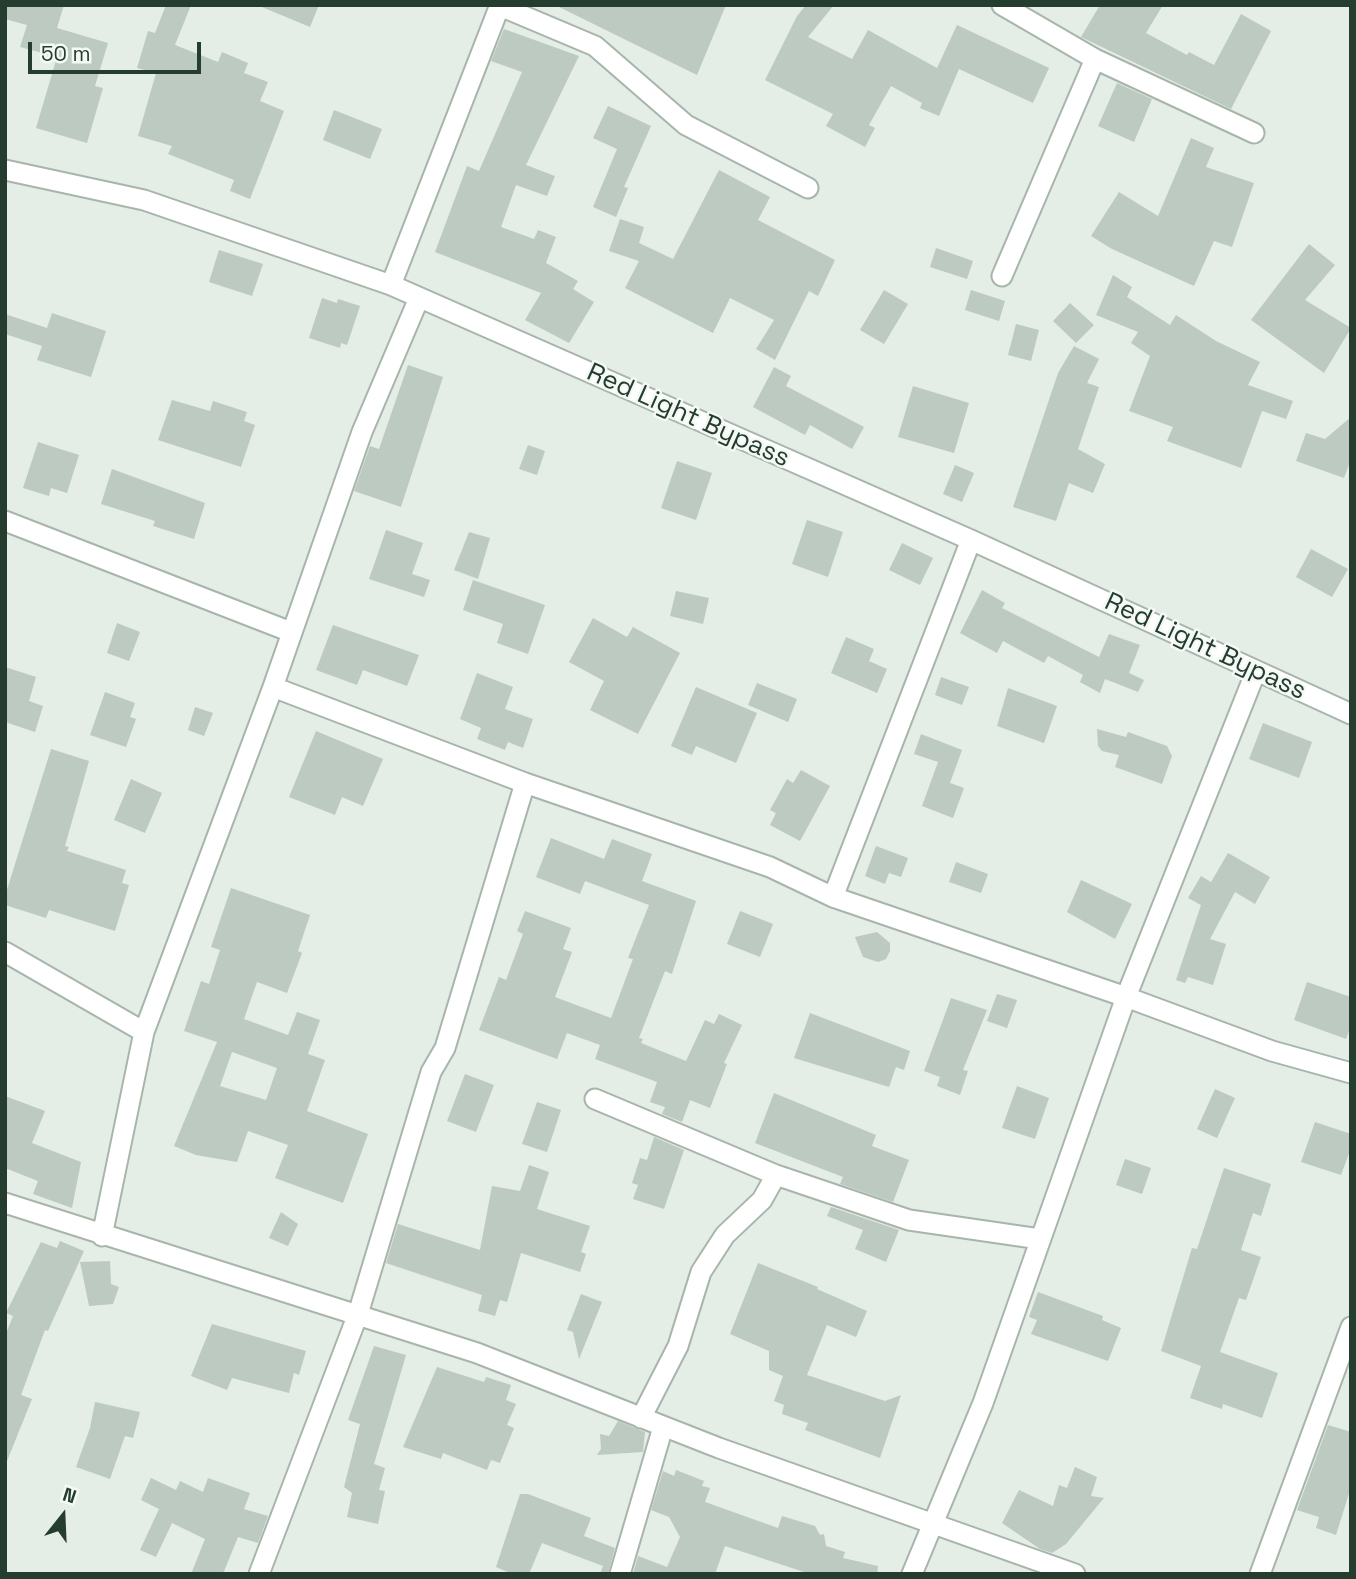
<!DOCTYPE html>
<html>
<head>
<meta charset="utf-8">
<style>
	body { margin:0 }
	#map { position:relative; width:1356px; height:1579px; overflow:hidden; background:#e4ede6; font-family:"Space Grotesk",sans-serif }
	canvas { display:block }
	.frame { position:absolute; inset:0; border:7px solid #243d2f; pointer-events:none }
	.north { position:absolute; left:28px; top:1481px; width:70px; height:70px; -webkit-text-stroke:5px #f4f9f5; paint-order:stroke; rotate:18deg; font-size:19px; font-weight:700; line-height:28px; text-align:center; color:#243d2f }
	.north::after { content:''; display:block; margin:auto; width:24px; height:32px; background:#243d2f; clip-path:polygon(50% 0,100% 100%,50% 72%,0 100%) }
	.scale { position:absolute; left:28px; top:42px; width:173px; height:32px; box-sizing:border-box; border:4px solid #243d2f; border-top:0; padding-left:9px; font-size:21px; line-height:24px; white-space:nowrap; color:#243d2f; -webkit-text-stroke:5px #f4f9f5; paint-order:stroke }
</style>
</head>
<body>
<div id="map">
<canvas width="1356" height="1579"></canvas>
<div class="frame"></div>
<div class="north">N</div>
<div class="scale">50 m</div>
</div>
<script>
const g = document.querySelector('canvas').getContext('2d');
g.lineJoin = 'round';
function paint(path, color) {
  g.fillStyle = color;
  g.fill(path, 'evenodd');
}
function toPath(rows) {
  const path = new Path2D();
  for (const r of rows) {
    path.moveTo(r[0], r[1]);
    for (let i = 2; i < r.length; i += 2) path.lineTo(r[i], r[i + 1]);
  }
  return path;
}
function trace(path, color, width, dash) {
  g.strokeStyle = color;
  g.lineWidth = width;
  g.lineCap = dash ? 'butt' : 'round';
  g.setLineDash(dash || []);
  g.stroke(path);
}
function label(font, color, halo, rows, align = 'center') {
  g.font = font + ' "Space Grotesk",sans-serif';
  g.lineWidth = 5;
  g.setLineDash([]);
  g.textBaseline = 'middle';
  g.strokeStyle = halo;
  g.fillStyle = color;
  for (const [text, x, y, turn = 0] of rows) {
    g.save();
    g.translate(x, y);
    g.rotate((+turn || 0) * Math.PI / 180);
    g.textAlign = isNaN(turn) ? turn : align;
    if (halo) g.strokeText(text, 0, 0);
    g.fillText(text, 0, 0);
    g.restore();
  }
}
paint(toPath([
	[5,5,64,5,57,28,108,43,95,86,103,88,87,143,36,128,57,57,20,47,27,25,5,19],
	[166,5,191,5,175,45,218,62,222,52,248,63,244,73,268,82,260,101,284,111,250,199,230,191,234,180,168,154,172,146,138,136,156,73,137,68,148,31,155,33],
	[257,5,319,5,310,27],
	[555,5,726,5,697,75],
	[806,5,834,5,808,37,852,59,868,30,937,68,957,25,1049,68,1033,103,959,69,939,116,920,108,922,103,891,86,869,125,875,128,865,147,826,126,833,114,765,80,797,16],
	[1100,5,1163,5,1146,33,1187,55,1189,52,1214,65,1241,14,1271,31,1231,109,1081,37],
	[504,29,579,56,526,165,555,176,547,196,516,185,501,227,534,239,538,230,556,237,546,263,578,281,573,289,594,302,569,343,525,320,541,293,435,252,467,166,479,171,522,72,491,61],
	[1117,83,1152,99,1134,142,1098,126],
	[608,106,651,126,624,187,628,188,616,217,593,207,617,149,593,138],
	[334,110,382,129,370,159,323,140],
	[1191,138,1214,148,1206,167,1254,183,1232,247,1214,241,1194,286,1112,249,1091,236,1119,192,1158,216],
	[719,170,770,197,758,220,835,260,818,296,809,291,775,360,756,349,774,320,730,298,713,333,625,288,639,261,609,251,620,219,644,227,639,243,673,259],
	[1309,244,1335,265,1305,300,1351,328,1324,373,1251,320],
	[936,248,973,261,967,279,930,267],
	[219,250,263,264,252,296,209,282],
	[1113,275,1132,287,1127,297,1170,325,1176,315,1216,341,1260,362,1248,385,1293,401,1286,419,1262,411,1241,468,1167,441,1173,427,1129,411,1150,356,1131,343,1138,332,1096,315],
	[884,290,908,304,884,344,860,330],
	[971,290,1005,301,999,321,965,310],
	[322,298,337,303,338,299,360,306,347,345,341,343,340,348,309,338],
	[1070,303,1094,325,1076,343,1053,321],
	[52,313,106,331,91,377,37,360,42,346,5,334,5,314,47,328],
	[1016,324,1039,330,1031,361,1008,355],
	[1074,346,1099,359,1087,383,1099,387,1078,449,1105,464,1093,493,1069,483,1056,521,1013,507,1058,373],
	[408,365,443,377,401,507,354,491,370,446,379,449],
	[774,367,791,376,786,386,864,427,852,449,810,425,805,435,753,407],
	[913,386,969,403,954,453,898,437],
	[172,400,210,411,213,401,247,412,244,421,255,425,241,467,158,440],
	[1351,417,1351,459,1344,478,1296,461,1306,433,1325,439],
	[38,442,79,455,67,493,51,488,49,496,23,488],
	[528,445,545,451,537,475,519,469],
	[677,461,712,473,696,520,661,508],
	[955,465,974,473,962,502,943,494],
	[112,469,205,503,194,539,153,526,155,521,101,504],
	[807,520,843,532,828,577,792,564],
	[386,530,423,543,412,574,430,580,424,597,369,579],
	[469,532,490,538,478,579,454,570],
	[902,543,933,558,920,585,889,570],
	[1311,549,1348,569,1332,597,1296,577],
	[473,580,545,605,528,654,497,643,503,624,463,610],
	[982,590,1005,603,1002,608,1099,657,1109,634,1140,645,1129,673,1144,680,1138,692,1105,679,1100,693,1080,682,1083,675,1048,656,1044,663,1003,641,997,653,960,633],
	[676,591,709,598,703,624,670,616],
	[593,618,627,637,633,627,680,653,638,734,590,710,604,681,569,662],
	[117,623,140,632,129,661,107,653],
	[333,625,419,655,407,686,363,670,357,685,316,670],
	[846,637,874,649,869,661,887,669,877,693,831,673],
	[5,667,36,677,29,701,43,706,35,732,5,722],
	[477,673,513,687,505,709,533,719,523,748,508,742,505,750,477,739,481,728,460,719],
	[941,677,969,687,962,705,935,695],
	[757,683,797,699,788,722,748,705],
	[696,687,757,713,736,763,696,746,692,755,671,746],
	[1008,688,1057,706,1044,743,997,726],
	[105,692,135,703,130,717,136,719,126,747,90,735],
	[195,707,213,713,204,736,188,730],
	[1263,723,1312,742,1299,778,1249,759],
	[1097,729,1126,737,1128,732,1167,746,1172,756,1162,784,1115,767,1119,755,1102,751,1098,746],
	[316,731,383,759,363,806,342,797,335,815,289,797],
	[921,734,962,750,950,783,964,788,953,818,922,806,938,762,914,754],
	[51,749,89,761,65,846,69,847,67,851,126,870,122,883,129,885,115,931,49,910,46,918,5,905,5,896],
	[801,770,830,786,800,841,770,825,776,813,770,810,787,779,793,783],
	[131,779,162,793,145,833,114,820],
	[551,838,604,859,612,839,652,854,642,881,696,901,672,974,665,971,639,1038,643,1039,641,1043,686,1061,705,1020,714,1024,719,1014,742,1025,724,1063,727,1064,710,1108,690,1100,682,1122,662,1114,665,1107,650,1102,657,1082,595,1059,600,1045,567,1033,557,1059,479,1030,499,977,506,980,523,934,517,931,525,911,571,928,563,949,572,952,555,997,611,1018,633,959,628,958,649,905,585,881,580,894,536,877],
	[876,846,908,858,901,877,889,873,885,884,865,876],
	[1228,853,1270,877,1255,904,1235,892,1210,939,1226,944,1213,985,1188,977,1185,983,1176,980,1201,905,1188,898,1201,876,1211,882],
	[956,862,988,874,981,893,949,882],
	[1081,880,1132,904,1115,939,1067,912],
	[231,888,310,915,298,951,302,953,287,993,257,982,244,1019,288,1035,297,1012,320,1020,308,1054,325,1060,307,1111,368,1134,343,1203,275,1178,288,1145,248,1131,237,1162,196,1155,174,1146,217,1042,184,1031,201,981,209,984,220,950,211,947],
	[232,1052,277,1068,266,1100,220,1086],
	[740,911,773,924,760,957,727,944],
	[877,932,890,943,890,951,886,959,878,962,863,957,855,937],
	[1307,982,1351,997,1351,1026,1346,1039,1294,1020],
	[997,994,1017,1000,1007,1028,987,1021],
	[951,998,987,1010,963,1070,968,1071,960,1095,937,1086,940,1077,924,1071],
	[810,1013,910,1051,904,1070,896,1067,889,1087,794,1058],
	[465,1074,494,1085,476,1132,447,1121],
	[1017,1086,1049,1098,1035,1139,1002,1128],
	[1215,1089,1235,1098,1217,1138,1197,1129],
	[774,1093,876,1135,872,1146,909,1160,893,1202,840,1184,843,1177,755,1143],
	[5,1096,45,1111,32,1143,81,1162,72,1208,33,1194,38,1181,5,1168],
	[537,1102,561,1110,547,1152,522,1144],
	[1315,1122,1351,1134,1351,1148,1341,1175,1301,1162],
	[654,1137,684,1150,664,1209,633,1199,638,1185,632,1183,640,1158,647,1160],
	[1125,1159,1151,1168,1142,1194,1116,1185],
	[529,1165,549,1172,537,1209,590,1226,581,1252,586,1254,580,1272,521,1253,507,1302,500,1300,495,1316,478,1311,482,1295,386,1263,398,1224,480,1250,492,1186,520,1191],
	[1224,1168,1271,1184,1261,1216,1253,1213,1241,1250,1261,1257,1246,1300,1239,1298,1220,1352,1278,1373,1262,1418,1223,1404,1222,1409,1190,1398,1201,1366,1161,1351,1192,1248,1197,1249],
	[831,1207,899,1230,886,1262,855,1249,863,1230,827,1216],
	[281,1212,298,1224,288,1246,269,1238],
	[60,1241,84,1251,48,1331,45,1330,21,1395,32,1399,5,1466,5,1336,13,1316,6,1313,41,1242,57,1248],
	[110,1261,111,1284,119,1287,113,1304,89,1306,80,1262],
	[758,1263,818,1287,817,1289,867,1311,856,1337,827,1325,807,1375,885,1401,901,1395,880,1458,805,1430,808,1423,782,1414,784,1405,774,1401,783,1376,769,1370,769,1351,730,1334],
	[1038,1292,1103,1316,1102,1320,1121,1328,1108,1361,1031,1334,1037,1320,1029,1317],
	[581,1294,602,1302,579,1359,573,1332,567,1330],
	[212,1324,306,1351,299,1375,294,1373,289,1393,232,1378,227,1390,191,1376],
	[374,1346,406,1355,374,1464,385,1468,379,1490,385,1491,378,1524,347,1517,352,1493,344,1487,360,1424,348,1420],
	[437,1367,484,1382,486,1377,511,1385,506,1400,516,1404,507,1425,514,1428,500,1463,491,1460,487,1470,443,1453,441,1459,403,1447],
	[95,1402,140,1412,133,1438,125,1436,110,1479,76,1467,90,1428],
	[618,1421,645,1432,643,1452,597,1455,601,1449,600,1434,609,1436],
	[1328,1425,1351,1432,1351,1487,1336,1535,1316,1528,1319,1517,1297,1510],
	[1075,1467,1097,1477,1091,1496,1104,1498,1066,1544,1052,1553,1040,1549,1002,1523,1019,1490,1053,1506,1059,1485,1067,1488],
	[676,1470,704,1481,702,1486,710,1488,705,1502,778,1528,782,1516,815,1526,820,1535,824,1534,826,1546,845,1552,843,1558,878,1566,877,1574,810,1574,725,1546,715,1574,633,1574,638,1556,667,1567,680,1537,669,1517,651,1510,663,1471,674,1476],
	[151,1478,176,1490,180,1481,203,1492,208,1478,250,1493,244,1509,268,1516,258,1543,238,1537,223,1574,191,1574,205,1539,172,1523,156,1557,140,1550,159,1509,141,1500],
	[520,1494,528,1494,591,1518,584,1536,615,1548,608,1574,600,1574,603,1566,542,1543,529,1574,512,1574,496,1567]
]), '#bccac1');
const street = toPath([
	[1002,5,1095,59,1254,133],
	[500,6,595,46,686,125,808,188],
	[5,170,144,200,391,285,971,540,1351,714],
	[1002,276,1095,59],
	[391,285,500,5],
	[5,521,291,632],
	[273,687,525,783,770,867,833,897,1126,997,1272,1051,1351,1073],
	[833,897,971,540],
	[5,952,144,1032],
	[595,1099,776,1175,909,1220,1040,1239],
	[5,1203,477,1353,719,1448,1075,1574],
	[102,1236,144,1032,273,687,362,432,419,298],
	[641,1418,678,1346,701,1272,725,1235,762,1200,776,1175],
	[259,1574,358,1314,431,1072,445,1048,525,783],
	[620,1574,663,1427],
	[912,1574,983,1403,1126,997,1256,671],
	[1260,1574,1351,1327]
]);
trace(street, '#a7b5ab', 23);
trace(street, '#fff', 19);
label('26px', '#243d2f', '#f4f9f5', [
	["Red Light Bypass",688,416,24],
	["Red Light Bypass",1205,647,25]
]);
</script>
</body>
</html>
